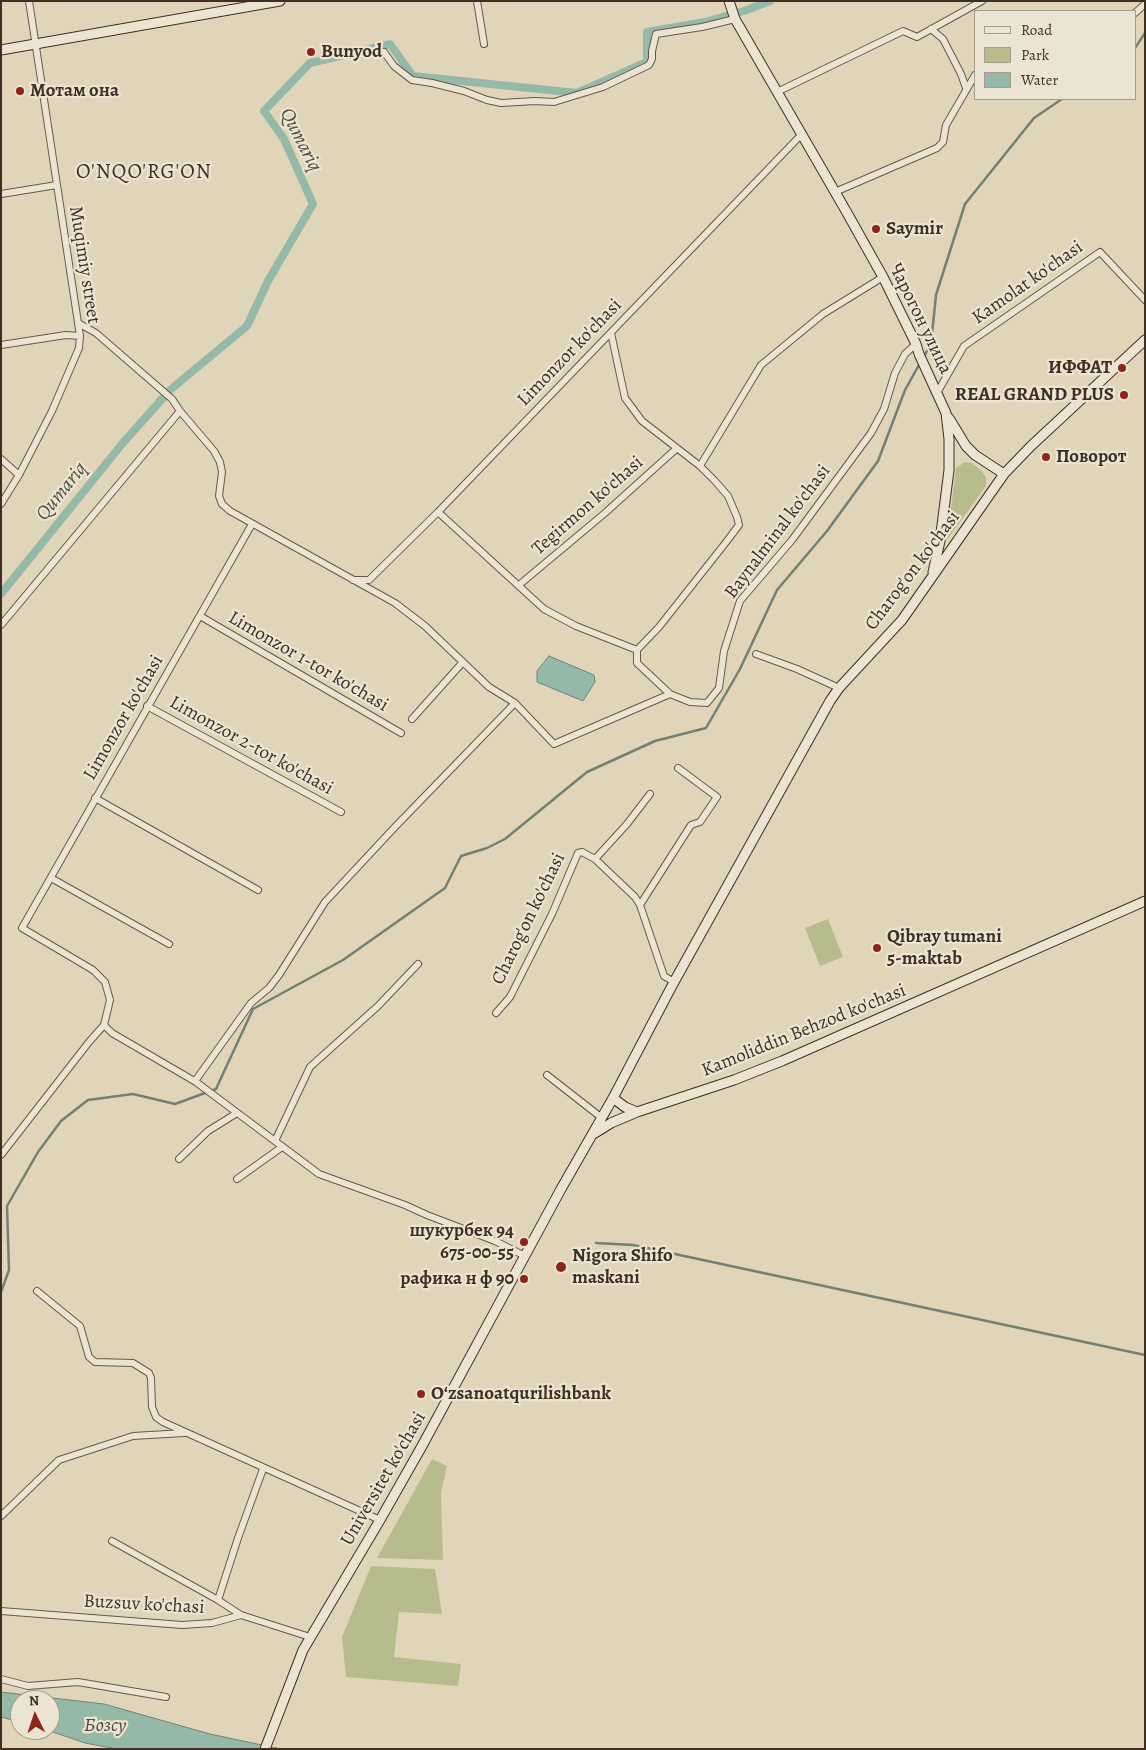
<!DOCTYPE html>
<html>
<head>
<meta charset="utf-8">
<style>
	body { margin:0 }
	#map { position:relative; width:1146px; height:1750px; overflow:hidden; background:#e1d5b9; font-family:Alegreya,serif }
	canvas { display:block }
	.frame { position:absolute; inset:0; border:2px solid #402e24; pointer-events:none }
	.legend { position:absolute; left:974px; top:10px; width:162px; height:90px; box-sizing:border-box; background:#ece4d2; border:1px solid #a79b8c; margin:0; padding:6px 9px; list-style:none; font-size:15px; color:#402e24 }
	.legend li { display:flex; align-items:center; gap:10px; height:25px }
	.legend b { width:25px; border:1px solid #a79b8c }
	.north { position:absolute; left:10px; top:1690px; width:50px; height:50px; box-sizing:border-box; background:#ece4d2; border:1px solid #a79b8c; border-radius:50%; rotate:356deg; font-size:14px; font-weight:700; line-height:20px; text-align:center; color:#402e24 }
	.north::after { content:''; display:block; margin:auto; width:18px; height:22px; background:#8f2418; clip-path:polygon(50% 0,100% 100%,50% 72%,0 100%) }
</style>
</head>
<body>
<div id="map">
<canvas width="1146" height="1750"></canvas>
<div class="frame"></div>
<ul class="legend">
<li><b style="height:6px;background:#ece4d2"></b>Road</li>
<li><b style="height:14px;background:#b7bc8c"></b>Park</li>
<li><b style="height:14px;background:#95b9a9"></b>Water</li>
</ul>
<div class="north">N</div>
</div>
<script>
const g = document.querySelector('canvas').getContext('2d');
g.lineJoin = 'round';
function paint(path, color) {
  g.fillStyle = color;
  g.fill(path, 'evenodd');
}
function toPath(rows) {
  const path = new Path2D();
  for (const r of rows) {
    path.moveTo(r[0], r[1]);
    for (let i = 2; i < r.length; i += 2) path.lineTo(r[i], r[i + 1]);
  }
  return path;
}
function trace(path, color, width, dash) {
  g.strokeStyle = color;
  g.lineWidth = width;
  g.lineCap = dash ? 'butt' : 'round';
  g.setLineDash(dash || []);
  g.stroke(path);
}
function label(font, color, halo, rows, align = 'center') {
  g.font = font + ' Alegreya,serif';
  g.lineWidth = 4.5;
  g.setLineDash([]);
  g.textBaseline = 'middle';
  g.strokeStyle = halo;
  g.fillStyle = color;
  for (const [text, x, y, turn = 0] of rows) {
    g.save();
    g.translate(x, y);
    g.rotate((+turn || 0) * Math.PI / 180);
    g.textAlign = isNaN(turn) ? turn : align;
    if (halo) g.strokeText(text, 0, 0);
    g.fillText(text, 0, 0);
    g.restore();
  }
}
paint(toPath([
	[965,462,971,463,982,471,986,478,986,486,947,540,956,468],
	[828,919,843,957,820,966,805,928],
	[432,1459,447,1466,441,1493,443,1560,377,1558],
	[371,1566,435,1569,442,1614,399,1612,394,1657,461,1664,458,1686,346,1677,342,1637]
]), '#b7bc8c');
const water = toPath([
	[549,656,594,675,595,682,583,701,537,682,537,671,549,656],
	[1,1692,104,1704,210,1734,281,1749,117,1749,85,1743,47,1730,50,1730,50,1700,20,1700,20,1722,1,1717,1,1692]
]);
paint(water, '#95b9a9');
trace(water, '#738174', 1);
trace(toPath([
	[1135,48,1145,33],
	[923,358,931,344,936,295,965,204,1034,118,1062,99],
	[596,1243,633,1245,1145,1355],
	[1,1292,9,1270,7,1206,38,1152,61,1121,88,1100,133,1094,175,1104,216,1089,253,1009,343,960,445,888,461,856,487,848,505,839,587,772,655,741,706,728,740,669,777,590,827,531,878,461,905,390,920,363]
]), '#738174', 2.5);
trace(toPath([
	[1,594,122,444,170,390,247,326,268,281,313,204,284,139,264,111,310,63,390,44,413,76,577,93,647,62,647,32,705,22,747,10,770,1]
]), '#95b9a9', 8);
const street = toPath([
	[477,1,484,44],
	[1135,13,1145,4],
	[931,29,943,39,961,74,966,88],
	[384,52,394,66,412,80,432,83,464,91,487,100,501,103,535,101,554,102,603,87,649,65,652,59,652,51,656,34,702,27,735,19],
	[777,92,903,31,917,37,982,1],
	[835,192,937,148,943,142,946,125,975,75],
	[1,194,57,185],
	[78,323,96,333,172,399,180,411,214,451,220,462,222,472,219,496,222,504,230,511,395,603,425,626,489,687,515,703,554,744,670,694],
	[611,333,625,398,642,421,700,466,715,481,728,496,737,517,739,525,727,541,659,627,637,650,637,663,670,694,690,702,707,703,719,688,724,651,740,601,792,540,871,433,884,409,895,373,905,354,916,344],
	[1,345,66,335,80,336],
	[937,393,964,346,1100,252,1145,300],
	[1,459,19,475],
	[700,466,761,365,823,314,883,277],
	[1,504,19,475,52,411,79,348,80,336,29,1],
	[438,512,544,609,576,626,637,650],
	[353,580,369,580,438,512,801,135],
	[519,585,605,513,676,449],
	[200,616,401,733],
	[1,625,180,411],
	[756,654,797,669,839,688],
	[147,706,341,812],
	[412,719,463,662],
	[95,798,258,890],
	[595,859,627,824,650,794],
	[51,878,169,944],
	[640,905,691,825,700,822,717,797,678,768],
	[496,1013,510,997,552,914,578,853,582,852,595,859,635,897,640,905,664,976,674,982],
	[104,1025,112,1033,196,1082,319,1174,405,1205,427,1215,495,1241,525,1256],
	[547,1075,602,1118],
	[195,1081,251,1003,269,988,279,975,325,902,394,828,515,703],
	[275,1141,310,1067,378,1006,418,964],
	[1,1155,89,1042,104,1025,110,1000,105,982,93,970,22,928,252,524],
	[179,1159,208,1131,237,1113],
	[237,1179,282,1147],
	[37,1291,80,1326,89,1357,95,1362,133,1363,149,1373,151,1378,152,1407,156,1417,163,1422,380,1520],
	[1,1516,59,1460,133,1436,184,1433],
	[112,1541,218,1600,241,1615],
	[218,1600,238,1538,263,1469],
	[1,1611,182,1625,212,1623,241,1615,310,1637],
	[1,1679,28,1686,78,1682,166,1697]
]);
const secondary = toPath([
	[729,1,735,19,846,211,883,277,916,344,919,354,946,413,949,439,949,470,940,541,933,572],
	[1,50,280,1],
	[949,418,966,446,975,455,1004,474],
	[613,1098,625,1107,637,1112],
	[595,1133,611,1123,637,1112,734,1080,782,1061,1145,901],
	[265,1749,303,1650,380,1520,422,1446,561,1189,613,1098,674,982,830,701,839,688,902,620,1004,474,1031,446,1145,340]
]);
trace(street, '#685849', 8);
trace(secondary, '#402e24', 11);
trace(street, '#ece4d2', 6);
trace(secondary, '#ece4d2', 9);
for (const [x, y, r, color] of [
	[311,52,5,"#8f2418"],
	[20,91,5,"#8f2418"],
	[876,229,5,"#8f2418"],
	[1122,368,5,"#8f2418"],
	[1124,395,5,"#8f2418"],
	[1046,457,5,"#8f2418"],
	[877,948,5,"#8f2418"],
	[524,1242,5,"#8f2418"],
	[561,1267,6,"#8f2418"],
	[524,1279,5,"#8f2418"],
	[421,1394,5,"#8f2418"]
]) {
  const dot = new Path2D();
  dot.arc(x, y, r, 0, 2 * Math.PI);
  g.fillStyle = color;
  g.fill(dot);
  trace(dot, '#ece4d2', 2);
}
label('bold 19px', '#402e24', '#ece4d2', [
	["Bunyod",321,52],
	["Мотам она",30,91],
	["Saymir",886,229],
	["ИФФАТ",1112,368,"right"],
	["REAL GRAND PLUS",1114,395,"right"],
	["Поворот",1056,457],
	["Qibray tumani",887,937],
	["5-maktab",887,959],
	["шукурбек 94",514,1231,"right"],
	["675-00-55",514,1253,"right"],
	["Nigora Shifo",572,1256],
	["maskani",572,1278],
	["рафика н ф 90",514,1279,"right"],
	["Oʻzsanoatqurilishbank",431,1394]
], 'left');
label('19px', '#402e24', '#ece4d2', [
	["Muqimiy street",84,265,81],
	["Kamolat ko'chasi",1028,283,-35],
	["Чарогон улица",920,319,64],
	["Limonzor ko'chasi",570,353,-46],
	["Tegirmon ko'chasi",588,506,-41],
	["Baynalminal ko'chasi",778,532,-53],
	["Charog'on ko'chasi",913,571,-53],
	["Limonzor 1-tor ko'chasi",308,662,30],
	["Limonzor ko'chasi",124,718,-60],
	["Limonzor 2-tor ko'chasi",251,746,29],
	["Charog'on ko'chasi",529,919,-64],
	["Kamoliddin Behzod ko'chasi",804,1031,-22],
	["Universitet ko'chasi",384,1479,-60],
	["Buzsuv ko'chasi",144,1605,3]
]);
label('italic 20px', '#514a3f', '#ece4d2', [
	["Qumariq",300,140,63],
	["Qumariq",62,492,-51],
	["Бозсу",105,1726]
]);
g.letterSpacing = '1px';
label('21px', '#402e24', '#ece4d2', [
	["O'NQO'RG'ON",144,173]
]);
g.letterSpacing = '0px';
</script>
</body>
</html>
